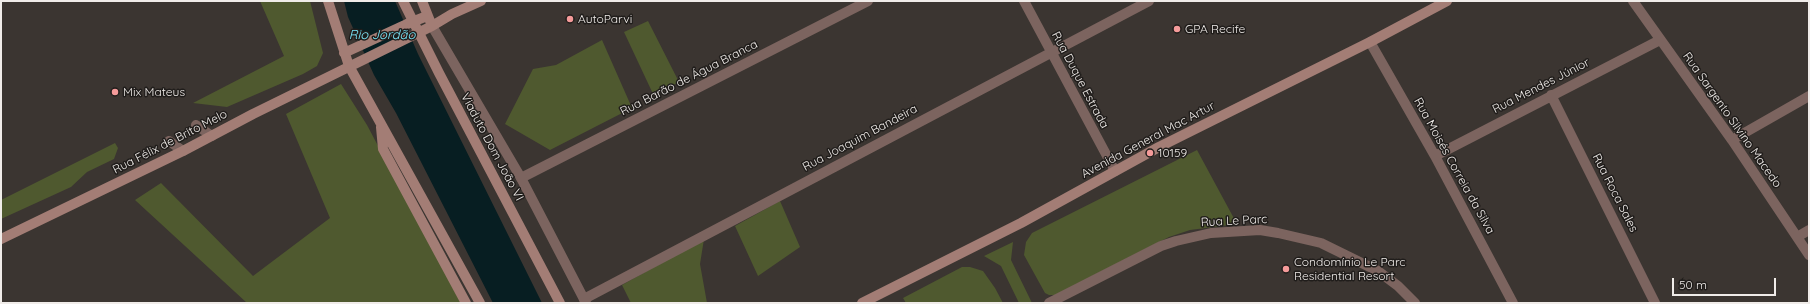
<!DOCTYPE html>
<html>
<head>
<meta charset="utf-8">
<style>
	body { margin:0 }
	#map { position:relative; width:1810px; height:304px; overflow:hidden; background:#3b3531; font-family:Quicksand,sans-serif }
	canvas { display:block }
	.frame { position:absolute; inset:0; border:2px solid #f0ece9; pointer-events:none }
	.scale { position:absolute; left:1672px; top:278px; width:104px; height:18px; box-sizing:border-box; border:2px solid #f0ece9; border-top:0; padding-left:5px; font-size:12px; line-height:14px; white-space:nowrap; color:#f0ece9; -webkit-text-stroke:3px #201d1b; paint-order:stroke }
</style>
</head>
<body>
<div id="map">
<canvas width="1810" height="304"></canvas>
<div class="frame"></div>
<div class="scale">50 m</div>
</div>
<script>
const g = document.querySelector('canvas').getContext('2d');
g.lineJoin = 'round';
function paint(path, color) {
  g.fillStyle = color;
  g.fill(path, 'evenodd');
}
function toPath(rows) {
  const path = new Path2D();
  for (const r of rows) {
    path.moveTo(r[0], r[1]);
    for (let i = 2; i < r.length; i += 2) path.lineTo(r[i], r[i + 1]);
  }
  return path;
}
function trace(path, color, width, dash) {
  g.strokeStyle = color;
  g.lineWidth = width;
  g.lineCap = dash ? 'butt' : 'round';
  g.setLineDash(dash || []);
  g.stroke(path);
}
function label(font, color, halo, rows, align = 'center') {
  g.font = font + ' Quicksand,sans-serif';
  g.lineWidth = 3;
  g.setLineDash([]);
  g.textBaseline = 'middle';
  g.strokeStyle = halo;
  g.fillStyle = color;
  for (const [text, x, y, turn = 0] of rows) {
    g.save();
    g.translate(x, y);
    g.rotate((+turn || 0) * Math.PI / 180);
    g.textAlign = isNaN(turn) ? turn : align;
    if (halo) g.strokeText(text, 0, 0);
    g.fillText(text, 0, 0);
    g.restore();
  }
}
paint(toPath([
	[260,1,310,1,323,53,317,66,303,74,227,107,193,103,284,56],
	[648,21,679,82,654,96,624,32],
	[602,40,632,108,550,150,505,124,533,69,556,65],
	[341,84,367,125,461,303,247,303,135,200,161,183,253,276,330,218,286,114],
	[115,143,118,148,114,159,87,172,71,187,1,219,1,200],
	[1197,150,1237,224,1190,230,1169,237,1055,295,1049,295,1045,293,1024,255,1026,242,1032,233],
	[780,201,800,247,758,276,735,226],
	[704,239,700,264,707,303,631,303,622,285],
	[1013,242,1011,260,1032,303,1019,303,1001,266,984,256],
	[962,267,970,267,983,271,995,288,1003,303,906,303,903,298]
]), '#4f592f');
paint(toPath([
	[344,1,395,1,418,54,542,303,493,303,396,113,374,75,348,17]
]), '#071e22');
trace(toPath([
	[1024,1,1115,171],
	[1633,1,1732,140,1809,255],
	[1370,42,1435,156,1513,303],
	[1551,95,1655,303],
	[196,125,212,136],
	[1732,140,1809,96],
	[169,141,183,151],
	[1435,156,1660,40],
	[521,178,868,1],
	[1797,237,1809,230],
	[584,299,1149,1],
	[1049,303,1161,246,1176,241,1211,233,1260,230,1278,233,1321,243,1378,271,1398,286,1415,303]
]), '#7c645f', 10);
trace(toPath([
	[432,26,521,178,586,303]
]), '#7c645f', 10);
trace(toPath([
	[328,1,349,66,480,303],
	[422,1,430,21],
	[344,53,407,24,427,16],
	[381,127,383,149,466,303],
	[1,239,183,151,253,114,432,26,452,14,481,1],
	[862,303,1021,223,1159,147,1370,42,1447,1]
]), '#a37d75', 10);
trace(toPath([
	[403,1,439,73,560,303]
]), '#a37d75', 10);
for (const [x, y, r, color] of [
	[570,19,4,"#f59b9a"],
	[1177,29,4,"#f59b9a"],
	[115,92,4,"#f59b9a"],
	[1150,153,4,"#f59b9a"],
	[1286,269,4,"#f59b9a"]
]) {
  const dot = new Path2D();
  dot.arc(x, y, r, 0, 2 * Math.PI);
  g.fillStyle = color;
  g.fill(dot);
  trace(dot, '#201d1b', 1.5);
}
label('12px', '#f0ece9', '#201d1b', [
	["AutoParvi",578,19],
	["GPA Recife",1185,29],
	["Mix Mateus",123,92],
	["10159",1158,153],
	["Condomínio Le Parc",1294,262],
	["Residential Resort",1294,276]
], 'left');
label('12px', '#f0ece9', '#201d1b', [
	["Rua Barão de Água Branca",689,78,-27],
	["Rua Duque Estrada",1080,80,62],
	["Rua Mendes Júnior",1541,86,-27],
	["Rua Sargento Silvino Macedo",1732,120,55],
	["Rua Joaquim Bandeira",860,138,-28],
	["Avenida General Mac Artur",1148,140,-28],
	["Rua Félix de Brito Melo",170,142,-27],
	["Viaduto Dom João VI",492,147,62],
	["Rua Moisés Correia da Silva",1454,166,61],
	["Rua Roca Sales",1615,193,63],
	["Rua Le Parc",1234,221,-3]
]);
label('italic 13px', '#7ae7fa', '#201d1b', [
	["Rio Jordão",382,35]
]);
</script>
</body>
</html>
